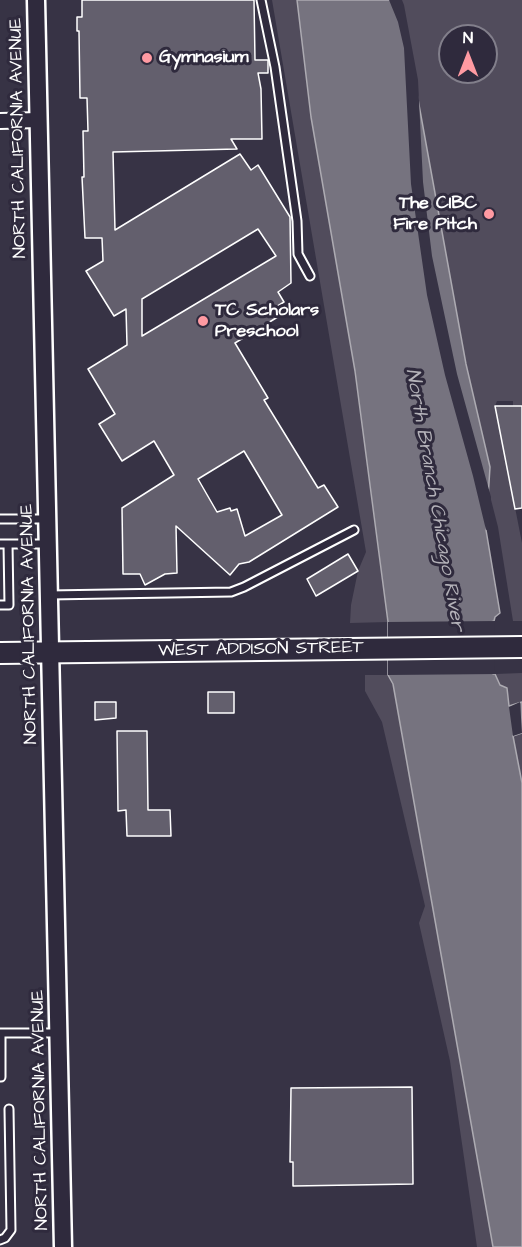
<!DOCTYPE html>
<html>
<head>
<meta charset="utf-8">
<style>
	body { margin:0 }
	#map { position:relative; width:522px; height:1247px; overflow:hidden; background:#373345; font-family:"Architects Daughter",sans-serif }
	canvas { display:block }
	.north { position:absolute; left:438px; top:24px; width:60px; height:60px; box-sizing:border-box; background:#2f2a3d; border:2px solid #827f8b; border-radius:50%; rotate:0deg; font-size:16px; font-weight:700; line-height:24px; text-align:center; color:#fff }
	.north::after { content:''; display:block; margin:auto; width:21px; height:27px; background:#ff9aa2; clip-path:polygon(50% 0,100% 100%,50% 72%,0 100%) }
</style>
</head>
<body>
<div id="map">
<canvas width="522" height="1247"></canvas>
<div class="north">N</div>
</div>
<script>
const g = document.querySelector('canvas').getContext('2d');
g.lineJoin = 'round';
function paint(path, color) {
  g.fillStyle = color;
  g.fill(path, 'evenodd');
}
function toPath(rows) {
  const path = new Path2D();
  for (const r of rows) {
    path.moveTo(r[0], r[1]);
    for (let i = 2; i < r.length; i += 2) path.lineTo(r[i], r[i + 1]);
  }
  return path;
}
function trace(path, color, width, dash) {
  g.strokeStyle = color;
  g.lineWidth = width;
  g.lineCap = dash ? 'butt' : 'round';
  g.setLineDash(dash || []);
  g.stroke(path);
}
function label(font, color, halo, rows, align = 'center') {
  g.font = font + ' "Architects Daughter",sans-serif';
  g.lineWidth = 6;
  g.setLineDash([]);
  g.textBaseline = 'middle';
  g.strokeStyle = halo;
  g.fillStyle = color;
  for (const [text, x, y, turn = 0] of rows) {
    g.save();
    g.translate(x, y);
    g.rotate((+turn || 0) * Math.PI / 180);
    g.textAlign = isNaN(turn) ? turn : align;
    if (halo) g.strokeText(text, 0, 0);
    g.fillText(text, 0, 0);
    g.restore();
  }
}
paint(toPath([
	[272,0,297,0,311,117,355,371,388,622,350,623,351,605,358,571,366,552],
	[400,0,522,0,522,406,513,406,513,401,497,401,495,406,522,543,522,621,513,621,498,527,488,488,490,467,466,364],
	[450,36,486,36,486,72,450,72],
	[522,673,522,783,513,736,507,688,500,685,495,674],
	[365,675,388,675,393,684,493,1247,477,1247,450,1061,419,923,425,906,382,722,365,691]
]), '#514c5c');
const water = toPath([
	[297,0,400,0,466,364,490,467,486,530,500,613,495,617,494,621,491,622,493,674,495,674,500,685,507,688,509,706,522,702,522,733,513,736,522,783,522,1247,493,1247,393,684,388,675,388,622,355,371,311,117,297,0]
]);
paint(water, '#76737f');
trace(water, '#adabb2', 1.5);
paint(toPath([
	[389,0,402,0,404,5,418,80,423,182,432,256,457,374,491,497,489,529,486,530,473,476,445,375,427,295,411,184,404,48,398,22],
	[497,621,494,624,495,671,498,674,388,675,388,622],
	[520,702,522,733,513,736,509,707]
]), '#373345');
const building = toPath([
	[82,0,254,0,255,60,268,60,268,73,258,73,261,89,262,139,231,139,237,149,113,152,115,230,240,154,251,170,258,165,290,217,291,283,278,292,284,302,276,307,281,315,235,343,268,398,264,400,318,488,324,485,338,507,249,562,239,564,230,575,176,526,177,573,165,574,145,585,140,574,123,574,122,508,174,475,154,441,122,461,99,424,115,414,88,369,127,345,126,309,114,316,86,271,103,261,102,238,85,238,82,177,84,177,83,131,88,131,87,98,80,98,79,31,77,31,77,17,82,17,82,0],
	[258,229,276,256,142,336,142,299,258,229],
	[244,451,282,515,245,536,237,509,231,511,230,508,217,512,198,479,244,451],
	[495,406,522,406,522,508,515,509,495,406],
	[348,554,358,571,316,596,307,579,348,554],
	[208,692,234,692,234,713,208,713,208,692],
	[95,702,116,702,116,718,95,720,95,702],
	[117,731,147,731,148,810,170,810,171,836,127,836,126,810,118,811,117,731],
	[412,1087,413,1184,293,1186,293,1162,290,1162,291,1088,412,1087]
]);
paint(building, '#635f6d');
trace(building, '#fff', 1.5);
const service = toPath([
	[261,0,275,67,297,221,298,254,310,276],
	[0,519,47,519],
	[0,544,48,544],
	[49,595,231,592,244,587,354,530],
	[0,605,9,605,8,544],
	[0,1033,57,1033],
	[1,1033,1,1077],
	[0,1240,5,1238,11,1230,9,1109]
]);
const minor = toPath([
	[0,121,39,120]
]);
const tertiary = toPath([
	[36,0,63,1247]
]);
const secondary = toPath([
	[0,653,522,647]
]);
trace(service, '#fff', 11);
trace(minor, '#fff', 18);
trace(tertiary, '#fff', 21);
trace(secondary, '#fff', 24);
trace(service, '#2f2a3d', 7);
trace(minor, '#2f2a3d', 14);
trace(tertiary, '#2f2a3d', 16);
trace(secondary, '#2f2a3d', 20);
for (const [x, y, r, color] of [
	[147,58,6,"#ff9aa2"],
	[489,214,6,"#ff9aa2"],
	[203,321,6,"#ff9aa2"]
]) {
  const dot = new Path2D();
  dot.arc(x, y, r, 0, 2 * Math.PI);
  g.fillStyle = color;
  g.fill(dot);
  trace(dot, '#2f2a3d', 2);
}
label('bold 18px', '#fff', '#2f2a3d', [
	["Gymnasium",159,58],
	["The CIBC",477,204,"right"],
	["Fire Pitch",477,225,"right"],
	["TC Scholars",215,311],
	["Preschool",215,332]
], 'left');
label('18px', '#fff', '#2f2a3d', [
	["NORTH CALIFORNIA AVENUE",19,138,-91],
	["NORTH CALIFORNIA AVENUE",30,624,-91],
	["WEST ADDISON STREET",261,650,-1],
	["NORTH CALIFORNIA AVENUE",41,1110,-91]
]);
label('italic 20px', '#b4b2b9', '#2f2a3d', [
	["North Branch Chicago River",434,500,80]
]);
</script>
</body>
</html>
